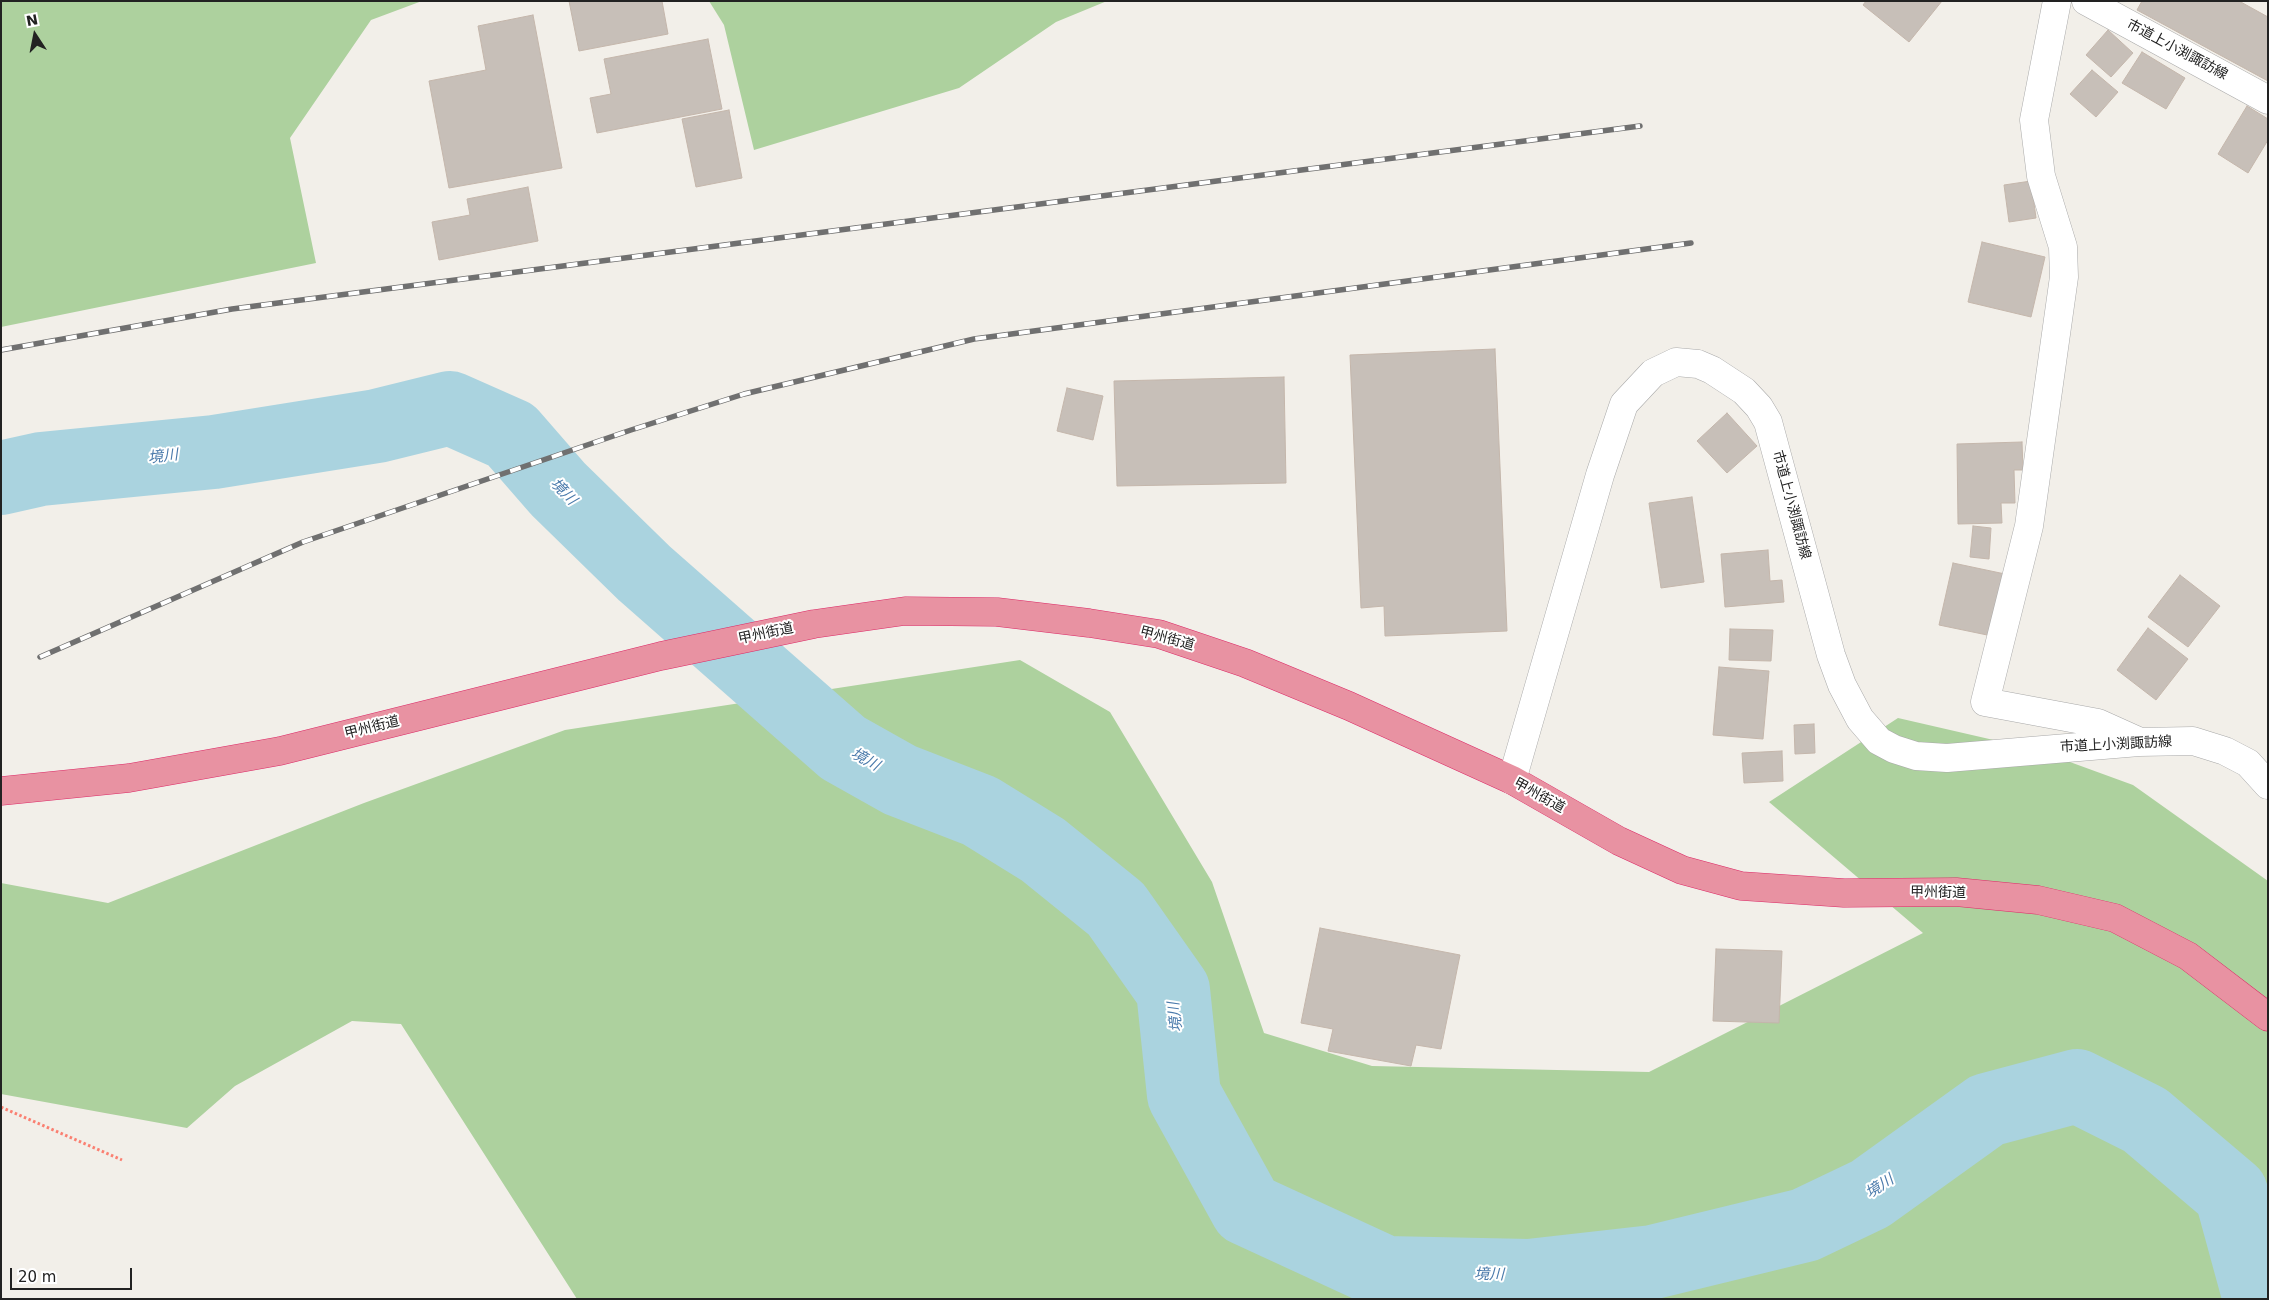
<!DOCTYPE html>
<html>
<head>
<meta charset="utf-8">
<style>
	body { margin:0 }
	#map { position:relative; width:2269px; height:1300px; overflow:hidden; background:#f2efe9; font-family:"DejaVu Sans",sans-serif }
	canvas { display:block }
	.frame { position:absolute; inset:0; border:2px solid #222; pointer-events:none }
	.north { position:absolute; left:10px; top:10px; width:50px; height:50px; -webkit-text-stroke:4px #fff; paint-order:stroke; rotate:349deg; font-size:14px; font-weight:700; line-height:20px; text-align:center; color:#222 }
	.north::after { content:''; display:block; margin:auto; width:18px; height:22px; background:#222; clip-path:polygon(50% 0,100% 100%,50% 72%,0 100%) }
	.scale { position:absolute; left:10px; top:1268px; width:122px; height:22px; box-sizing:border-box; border:2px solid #222; border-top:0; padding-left:6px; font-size:15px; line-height:18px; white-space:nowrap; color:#222; -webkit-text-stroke:4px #fff; paint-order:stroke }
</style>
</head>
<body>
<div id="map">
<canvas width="2269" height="1300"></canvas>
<div class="frame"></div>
<div class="north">N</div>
<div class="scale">20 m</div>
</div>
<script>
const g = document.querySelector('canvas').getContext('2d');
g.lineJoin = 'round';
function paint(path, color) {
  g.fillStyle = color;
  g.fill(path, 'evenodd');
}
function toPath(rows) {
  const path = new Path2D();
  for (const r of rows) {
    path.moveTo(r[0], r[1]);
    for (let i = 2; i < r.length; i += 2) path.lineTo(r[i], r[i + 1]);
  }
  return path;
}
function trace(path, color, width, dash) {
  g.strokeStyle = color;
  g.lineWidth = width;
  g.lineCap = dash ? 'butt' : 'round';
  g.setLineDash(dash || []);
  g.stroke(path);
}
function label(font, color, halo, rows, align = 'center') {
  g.font = font + ' "DejaVu Sans","Noto Sans JP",sans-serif';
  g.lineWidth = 4;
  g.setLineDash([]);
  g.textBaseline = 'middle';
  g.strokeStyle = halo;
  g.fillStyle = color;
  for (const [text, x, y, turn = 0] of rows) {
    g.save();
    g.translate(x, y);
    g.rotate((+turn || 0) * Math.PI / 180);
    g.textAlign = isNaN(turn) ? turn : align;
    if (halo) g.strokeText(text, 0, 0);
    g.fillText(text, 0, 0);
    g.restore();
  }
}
paint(toPath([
	[1,1,422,1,371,20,290,138,316,263,1,327],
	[709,1,1107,1,1056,22,959,88,754,150,724,25],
	[1020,660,1110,712,1212,882,1264,1033,1372,1066,1649,1072,1923,933,1769,802,1898,718,2037,750,2133,785,2268,881,2268,1299,577,1299,401,1024,352,1021,235,1086,187,1128,1,1094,1,883,108,903,364,803,565,730]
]), '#add19e');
trace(toPath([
	[1,478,41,469,214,452,377,426,450,408,511,435,558,489,644,573,843,748,900,780,980,811,1043,850,1116,909,1173,990,1184,1095,1247,1209,1386,1273,1529,1276,1653,1262,1805,1225,1870,1194,1987,1110,2077,1086,2145,1120,2231,1193,2260,1299]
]), '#aad3df', 74);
const building = toPath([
	[569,1,662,1,668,34,579,51,569,1],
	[1866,1,1942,1,1909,42,1863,5,1866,1],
	[2142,1,2239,1,2268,17,2268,81,2137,10,2142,1],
	[533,15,562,168,449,188,429,81,486,70,478,26,533,15],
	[2108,30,2133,53,2111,77,2086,55,2108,30],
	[708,39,722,109,597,133,590,98,611,94,604,59,708,39],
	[2142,52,2185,78,2166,109,2122,83,2142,52],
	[2092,70,2118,92,2096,117,2070,94,2092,70],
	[2247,106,2268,119,2268,140,2248,173,2218,154,2247,106],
	[729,110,742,178,696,187,682,119,729,110],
	[2031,181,2036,218,2009,222,2004,185,2031,181],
	[528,187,538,241,439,260,432,222,470,215,467,199,528,187],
	[1982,242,2045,257,2031,317,1968,302,1982,242],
	[1495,349,1507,631,1385,636,1384,606,1361,608,1350,355,1495,349],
	[1284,377,1286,483,1117,486,1114,381,1284,377],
	[1067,388,1103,396,1093,440,1057,431,1067,388],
	[1727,413,1757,446,1727,473,1697,441,1727,413],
	[2022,442,2023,470,2014,470,2015,503,2001,503,2002,523,1958,524,1957,444,2022,442],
	[1692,497,1704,582,1661,588,1649,503,1692,497],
	[1973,526,1991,528,1989,559,1970,557,1973,526],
	[1768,550,1770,581,1782,580,1784,602,1725,607,1721,554,1768,550],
	[1953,563,2005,574,1992,636,1939,625,1953,563],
	[2180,575,2220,606,2188,647,2148,617,2180,575],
	[2148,628,2188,659,2156,700,2117,670,2148,628],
	[1730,629,1773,630,1771,661,1729,660,1730,629],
	[1719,667,1769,671,1763,739,1713,735,1719,667],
	[1814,724,1815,753,1795,754,1794,725,1814,724],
	[1782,751,1783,781,1744,783,1742,753,1782,751],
	[1320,928,1460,955,1441,1049,1416,1045,1411,1066,1328,1051,1333,1029,1301,1023,1320,928],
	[1716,949,1782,951,1779,1023,1713,1021,1716,949]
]);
paint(building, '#c7bfb8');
trace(building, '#c4b6ab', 1);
const minor = toPath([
	[2057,1,2034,120,2041,176,2063,247,2064,277,2029,526,1985,702,2098,723,2138,741],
	[2086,1,2268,100],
	[1512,780,1600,475,1624,404,1653,373,1676,362,1698,364,1712,370,1744,391,1759,407,1768,422,1831,655,1842,685,1860,719,1879,741,1894,749,1916,756,1947,758,2139,742,2193,741,2225,751,2248,763,2268,785]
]);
const highway = toPath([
	[1,791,129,778,280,751,661,656,814,624,905,611,997,612,1089,623,1159,634,1245,663,1349,706,1512,780,1619,841,1682,870,1741,886,1844,893,1956,892,2038,900,2115,918,2188,956,2268,1017]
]);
trace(minor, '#a9a9a9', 29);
trace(highway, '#dc2a67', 29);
trace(toPath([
	[1,1107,122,1160]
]), '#fa8072', 3, [2.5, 2.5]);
trace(minor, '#fff', 28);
trace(highway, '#e892a2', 28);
const rail = toPath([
	[1,350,232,309,1640,126],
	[40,657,303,542,631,430,744,394,974,339,1691,243]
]);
trace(rail, '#707070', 5.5);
trace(rail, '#fff', 4, [11]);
label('14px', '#222', '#fff', [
	["市道上小渕諏訪線",2177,50,28],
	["市道上小渕諏訪線",1791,505,75],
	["甲州街道",766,634,-12],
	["甲州街道",1167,639,15],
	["甲州街道",372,728,-14],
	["市道上小渕諏訪線",2116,745,-3],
	["甲州街道",1539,796,29],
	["甲州街道",1938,893,1]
]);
label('italic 15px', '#4a7aab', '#fff', [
	["境川",163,457,-6],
	["境川",563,492,46],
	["境川",865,760,29],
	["境川",1176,1017,-96],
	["境川",1880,1187,-33],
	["境川",1489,1275,1]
]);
</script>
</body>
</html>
